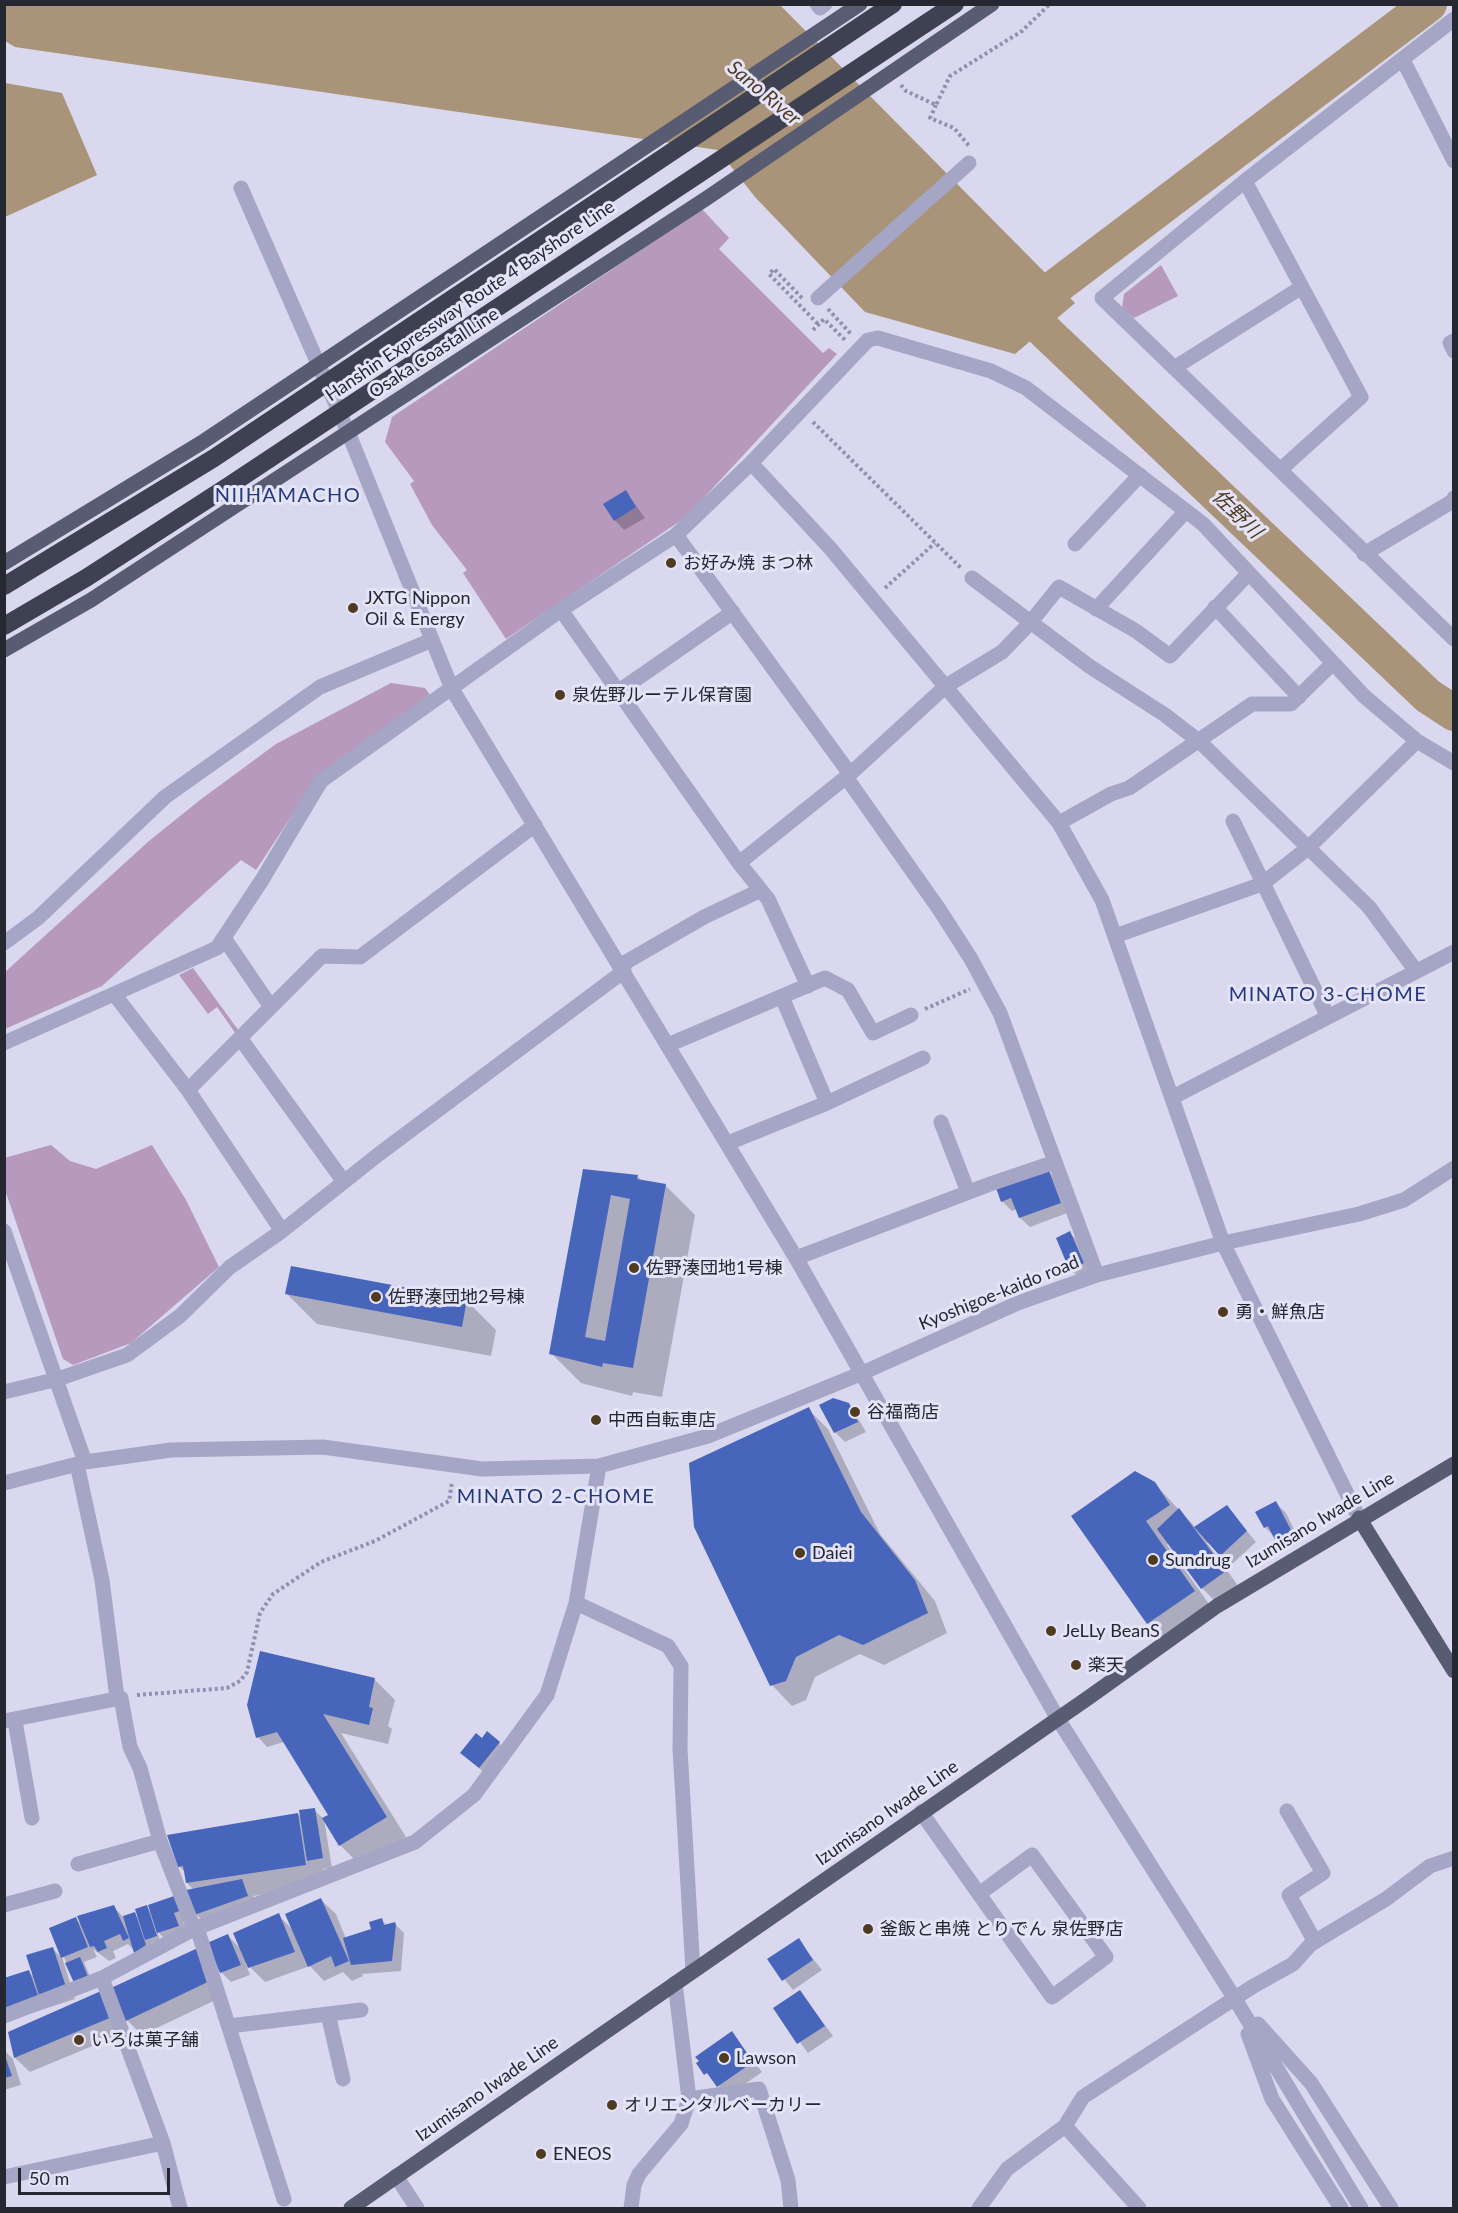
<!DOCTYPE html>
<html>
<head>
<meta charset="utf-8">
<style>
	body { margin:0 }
	#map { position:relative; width:1458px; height:2213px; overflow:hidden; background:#d9d8ee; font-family:Lato,sans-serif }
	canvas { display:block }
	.frame { position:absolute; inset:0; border:6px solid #262831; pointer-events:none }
	.scale { position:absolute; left:18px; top:2168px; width:152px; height:27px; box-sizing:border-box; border:3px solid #262831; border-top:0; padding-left:8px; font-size:18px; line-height:21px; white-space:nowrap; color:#262831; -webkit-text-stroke:4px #e4e3f7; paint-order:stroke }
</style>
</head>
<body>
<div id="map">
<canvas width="1458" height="2213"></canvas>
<div class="frame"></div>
<div class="scale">50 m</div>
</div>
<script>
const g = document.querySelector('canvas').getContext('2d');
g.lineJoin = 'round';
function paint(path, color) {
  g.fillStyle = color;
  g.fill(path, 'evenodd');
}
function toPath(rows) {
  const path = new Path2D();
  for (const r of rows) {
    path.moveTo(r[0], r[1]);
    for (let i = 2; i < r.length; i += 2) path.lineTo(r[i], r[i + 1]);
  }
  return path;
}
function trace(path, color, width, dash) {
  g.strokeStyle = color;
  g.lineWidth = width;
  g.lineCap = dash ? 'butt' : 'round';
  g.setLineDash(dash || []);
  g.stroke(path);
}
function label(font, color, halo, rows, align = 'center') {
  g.font = font + ' Lato,"Noto Sans JP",sans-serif';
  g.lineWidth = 6;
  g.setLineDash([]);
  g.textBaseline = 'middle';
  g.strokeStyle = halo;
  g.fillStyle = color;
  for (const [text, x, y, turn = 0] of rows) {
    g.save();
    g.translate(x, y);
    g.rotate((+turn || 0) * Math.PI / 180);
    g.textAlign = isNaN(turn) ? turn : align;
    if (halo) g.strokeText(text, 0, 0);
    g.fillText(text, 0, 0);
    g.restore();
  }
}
paint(toPath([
	[702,209,729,238,719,249,823,353,829,348,837,354,686,517,506,639,463,573,467,570,432,525,410,484,414,481,385,442,392,417],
	[1161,265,1178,296,1134,318,1122,308,1124,294],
	[391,683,425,688,430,695,318,776,256,870,241,860,102,986,5,1029,4,973,149,841,200,800,276,744],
	[193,968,239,1031,236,1034,217,1007,208,1014,179,975],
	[51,1145,70,1161,96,1169,152,1145,186,1200,219,1267,131,1343,73,1365,63,1359,5,1190,4,1158]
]), '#b699bc');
paint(toPath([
	[4,5,780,5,1075,303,1015,354,865,312,755,197,718,150,15,47,5,41],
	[5,83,62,93,97,175,5,217]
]), '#a99479');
paint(toPath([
	[626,492,645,518,624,530,615,520],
	[584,1170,637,1176,642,1181,665,1185,695,1215,662,1397,633,1392,632,1396,581,1383,551,1353],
	[1047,1170,1057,1180,1070,1212,1030,1227,1020,1218,1017,1209,1012,1211,1002,1201],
	[1070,1233,1080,1243,1093,1273,1080,1278,1070,1269,1058,1239],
	[287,1294,467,1301,496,1330,491,1356,317,1324],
	[833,1400,850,1405,866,1432,845,1442,835,1432],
	[808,1409,828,1429,880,1534,935,1601,947,1633,884,1665,860,1654,815,1677,806,1700,792,1706,772,1685],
	[1154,1483,1196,1528,1227,1507,1256,1542,1231,1565,1209,1541,1207,1543,1239,1587,1217,1603,1202,1588,1169,1543,1167,1545,1214,1611,1168,1643,1148,1623,1073,1516],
	[1276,1503,1286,1513,1300,1542,1286,1549,1265,1527],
	[375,1680,395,1700,388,1726,392,1729,388,1744,341,1733,406,1837,360,1865,340,1845,330,1815,284,1742,267,1747,258,1737],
	[499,1743,508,1753,489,1777,462,1753],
	[314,1810,324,1819,332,1868,323,1869,325,1884,253,1896,257,1905,205,1924,196,1914,193,1889,187,1883,185,1872,179,1866,298,1814,302,1818],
	[177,1897,191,1919,183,1922,188,1936,168,1942,157,1931,160,1940,151,1943,155,1955,134,1950,128,1944,113,1951,116,1958,109,1961,93,1949,97,1957,84,1962,93,1984,76,1985,64,1957,62,1957,75,1999,14,2019,29,1972,35,1978,53,1949,62,1958,51,1929,76,1919,83,1926,114,1907,124,1918,134,1914,141,1920,146,1907,152,1913],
	[321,1900,336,1914,346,1939,373,1930,382,1920,387,1926,394,1923,404,1933,401,1971,362,1974,363,1976,352,1981,343,1972,324,1981,310,1966,265,1982,245,1962,250,1975,231,1982,222,1973,209,1943,228,1936,242,1950,278,1915,293,1930],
	[798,1940,822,1970,793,1990,769,1960],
	[199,1949,226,1995,142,2035,127,2020],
	[800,1991,833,2036,808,2053,775,2008],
	[101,1993,126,2032,30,2072,15,2058,10,2033],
	[732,2033,762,2072,728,2096,698,2063],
	[4,2050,13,2059,21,2085,4,2090]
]), '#0003');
trace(toPath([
	[1009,297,1428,696,1454,713],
	[1025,310,1429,4]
]), '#a99479', 36);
paint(toPath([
	[626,490,636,507,614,521,603,504],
	[1048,1168,1061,1203,1019,1218,1011,1198,1001,1202,996,1188],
	[583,1169,638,1175,637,1179,666,1184,633,1368,603,1363,602,1367,549,1354],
	[611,1195,630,1199,605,1341,585,1337],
	[1070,1231,1084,1263,1069,1269,1056,1238],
	[291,1266,467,1299,462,1327,285,1294],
	[833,1398,849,1403,858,1422,834,1433,819,1405],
	[809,1407,861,1512,915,1580,928,1613,863,1645,839,1635,796,1657,786,1681,770,1686,694,1527,689,1463],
	[1135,1471,1155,1482,1170,1505,1146,1521,1195,1591,1147,1624,1071,1516],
	[1276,1501,1292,1532,1275,1540,1268,1526,1264,1528,1255,1512],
	[1227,1505,1247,1531,1220,1556,1194,1527],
	[1179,1508,1226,1571,1201,1589,1157,1529],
	[260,1651,375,1678,369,1707,373,1708,369,1725,323,1714,387,1817,339,1846,322,1818,328,1815,277,1732,256,1738,247,1705],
	[487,1731,500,1742,479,1768,460,1753,476,1733,482,1738],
	[315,1808,323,1858,307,1861,299,1810],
	[298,1813,306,1865,186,1883,183,1866,178,1867,167,1835],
	[242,1879,248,1896,194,1915,186,1890],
	[177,1895,182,1910,174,1913,179,1926,157,1933,148,1905],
	[321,1898,349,1961,335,1967,331,1956,308,1967,285,1914],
	[114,1905,129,1938,123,1941,120,1934,104,1941,107,1948,98,1952,94,1946,90,1947,77,1916],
	[147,1905,157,1936,145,1940,135,1909],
	[135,1912,146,1945,134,1953,123,1916],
	[279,1913,295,1952,248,1968,233,1933],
	[76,1917,88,1947,61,1958,49,1928],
	[382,1918,384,1925,395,1922,396,1925,392,1961,351,1965,343,1938,371,1929,369,1922],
	[228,1934,241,1965,220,1973,207,1943],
	[799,1938,813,1960,782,1981,767,1959],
	[53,1947,67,1990,40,1998,26,1955],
	[200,1947,212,1980,126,2021,111,1988],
	[80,1957,89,1979,75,1985,65,1963],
	[29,1970,39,1998,4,2009,4,1978],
	[800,1990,825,2026,797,2044,773,2008],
	[101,1991,112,2017,14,2058,8,2032],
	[732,2031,753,2062,717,2087,707,2073,704,2075,696,2063,699,2061,695,2057],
	[4,2053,12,2076,4,2078]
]), '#4865bc');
trace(toPath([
	[901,85,906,91,936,105,950,76,1022,31,1050,4],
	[936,105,930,118,954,128,970,147],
	[802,298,774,269,769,274,819,325],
	[828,309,851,334],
	[813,330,824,319,845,340],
	[813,422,961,568],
	[885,588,935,543],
	[925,1009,970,989],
	[137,1695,227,1688,240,1681,247,1672,260,1613,273,1594,321,1562,375,1541,449,1501,452,1482]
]), '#9091b0', 4, [3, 3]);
trace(toPath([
	[817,4,820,8,825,4],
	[1403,60,1454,161],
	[1245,181,1361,397,1280,470,1102,298,1245,181,1454,19],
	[241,188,348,432,452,689,796,1258,1058,1719,1235,1999,1361,2208],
	[818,298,969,163],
	[1454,341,1450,343,1454,351],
	[1174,368,1302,287],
	[751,463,830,548,1059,823,1102,900,1223,1243,1359,1518],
	[1280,470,1454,639],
	[676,535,850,774],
	[1075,544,1140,475],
	[1364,554,1453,501,1454,498],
	[972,578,1089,666,1165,715,1200,742,1369,907,1416,971],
	[1215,607,1299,697],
	[1096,609,1186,511],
	[561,610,739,863,768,899,808,986],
	[619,691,733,612],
	[846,777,939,909,971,959,1000,1013,1097,1275],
	[1233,821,1328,1017],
	[1059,823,1111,794,1129,788,1252,704,1291,704,1333,663],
	[739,863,850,774,946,686,1002,652,1030,623,1059,587,1136,631,1170,656,1249,573],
	[1115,936,1262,884,1308,848,1417,741],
	[224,938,271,1007],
	[4,943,38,918,165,797,320,687,432,640],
	[621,965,704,917,761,890],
	[114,994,188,1090,282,1231],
	[240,1038,344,1182],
	[4,1043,217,948,262,880,321,781,561,610,676,535,751,463,868,340,878,338,991,371,1026,388,1203,524,1364,696,1417,741,1454,763],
	[668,1045,825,978,848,990,873,1033,911,1015],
	[188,1090,322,956,360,957,535,825],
	[1173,1097,1454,952],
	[827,1103,923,1058],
	[941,1122,968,1192],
	[728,1143,827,1103,782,997],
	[4,1231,85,1462],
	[796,1258,990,1184,1055,1162],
	[4,1392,58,1379,127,1355,180,1316,230,1267,282,1231,379,1154,624,971],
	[77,1464,102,1580,117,1698],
	[4,1483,85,1462,171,1450,323,1447,482,1469,599,1466,708,1436,860,1374,1018,1303,1097,1275,1223,1243,1359,1214,1404,1200,1454,1168],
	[576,1603,668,1646,681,1666,680,1749,693,1971],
	[4,1721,121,1698,130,1747,140,1768,160,1841,194,1929],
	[15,1721,32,1818],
	[1287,1811,1323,1873,1289,1895,1315,1942],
	[921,1812,979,1894,1052,1997,1106,1957,1032,1855,979,1894],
	[78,1864,160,1841],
	[4,1905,55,1891],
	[197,1928,284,2199],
	[102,1978,163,2143,180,2208],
	[328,2014,343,2079],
	[4,2016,102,1978,194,1929,415,1842,474,1795,547,1695,576,1603,599,1466],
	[1258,2024,1311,2083,1391,2208],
	[229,2026,361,2010],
	[1248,2034,1272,2099,1341,2208],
	[689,2099,759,2089,788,2180,791,2208],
	[1065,2126,1139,2208],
	[396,2176,417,2208],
	[4,2177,163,2143],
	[631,2208,634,2185,639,2174,681,2124,689,2099,675,1983],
	[979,2208,1007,2169,1065,2126,1083,2097,1252,1987,1293,1964,1311,1944,1386,1899,1430,1866,1454,1858]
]), '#a5a6c5', 15);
trace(toPath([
	[4,563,201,443,860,4],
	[4,650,91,600,707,198,992,4],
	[1359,1518,1454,1671],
	[351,2208,1088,1698,1217,1606,1454,1464]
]), '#585c72', 15);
trace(toPath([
	[4,586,214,458,893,4],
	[4,626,86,578,230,485,955,4]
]), '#3d4152', 18);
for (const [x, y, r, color] of [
	[671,563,6,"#4f3b1f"],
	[353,608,6,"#4f3b1f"],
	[560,695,6,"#4f3b1f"],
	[634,1268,6,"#4f3b1f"],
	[376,1297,6,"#4f3b1f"],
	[1223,1312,6,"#4f3b1f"],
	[855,1412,6,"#4f3b1f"],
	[596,1420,6,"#4f3b1f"],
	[800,1553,6,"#4f3b1f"],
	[1153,1560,6,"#4f3b1f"],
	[1051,1631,6,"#4f3b1f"],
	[1076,1665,6,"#4f3b1f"],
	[868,1929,6,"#4f3b1f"],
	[79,2040,6,"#4f3b1f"],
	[724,2058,6,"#4f3b1f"],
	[612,2105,6,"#4f3b1f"],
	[541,2154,6,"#4f3b1f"]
]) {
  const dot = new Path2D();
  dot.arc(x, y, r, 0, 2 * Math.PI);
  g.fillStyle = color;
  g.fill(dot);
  trace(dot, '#e4e3f7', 2);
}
label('18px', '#262831', '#e4e3f7', [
	["Hanshin Expressway Route 4 Bayshore Line",470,301,-34],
	["Osaka Coastal Line",434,353,-33],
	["Kyoshigoe-kaido road",999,1293,-22],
	["Izumisano Iwade Line",1320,1520,-31],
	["Izumisano Iwade Line",887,1813,-35],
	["Izumisano Iwade Line",487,2089,-35]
]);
label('18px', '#262831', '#e4e3f7', [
	["お好み焼 まつ林",683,563],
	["JXTG Nippon",365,598],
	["Oil & Energy",365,619],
	["泉佐野ルーテル保育園",572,695],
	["佐野湊団地1号棟",646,1268],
	["佐野湊団地2号棟",388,1297],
	["勇・鮮魚店",1235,1312],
	["谷福商店",867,1412],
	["中西自転車店",608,1420],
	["Daiei",812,1553],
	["Sundrug",1165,1560],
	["JeLLy BeanS",1063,1631],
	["楽天",1088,1665],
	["釜飯と串焼 とりでん 泉佐野店",880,1929],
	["いろは菓子舗",91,2040],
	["Lawson",736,2058],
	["オリエンタルベーカリー",624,2105],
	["ENEOS",553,2154]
], 'left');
label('italic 20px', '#4f3b1f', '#e4e3f7', [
	["Sano River",764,93,40],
	["佐野川",1237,514,44]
]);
g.letterSpacing = '1.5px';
label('20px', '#253a7a', '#e4e3f7', [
	["NIIHAMACHO",288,496],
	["MINATO 3-CHOME",1328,995],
	["MINATO 2-CHOME",556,1497]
]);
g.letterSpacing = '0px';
</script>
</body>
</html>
